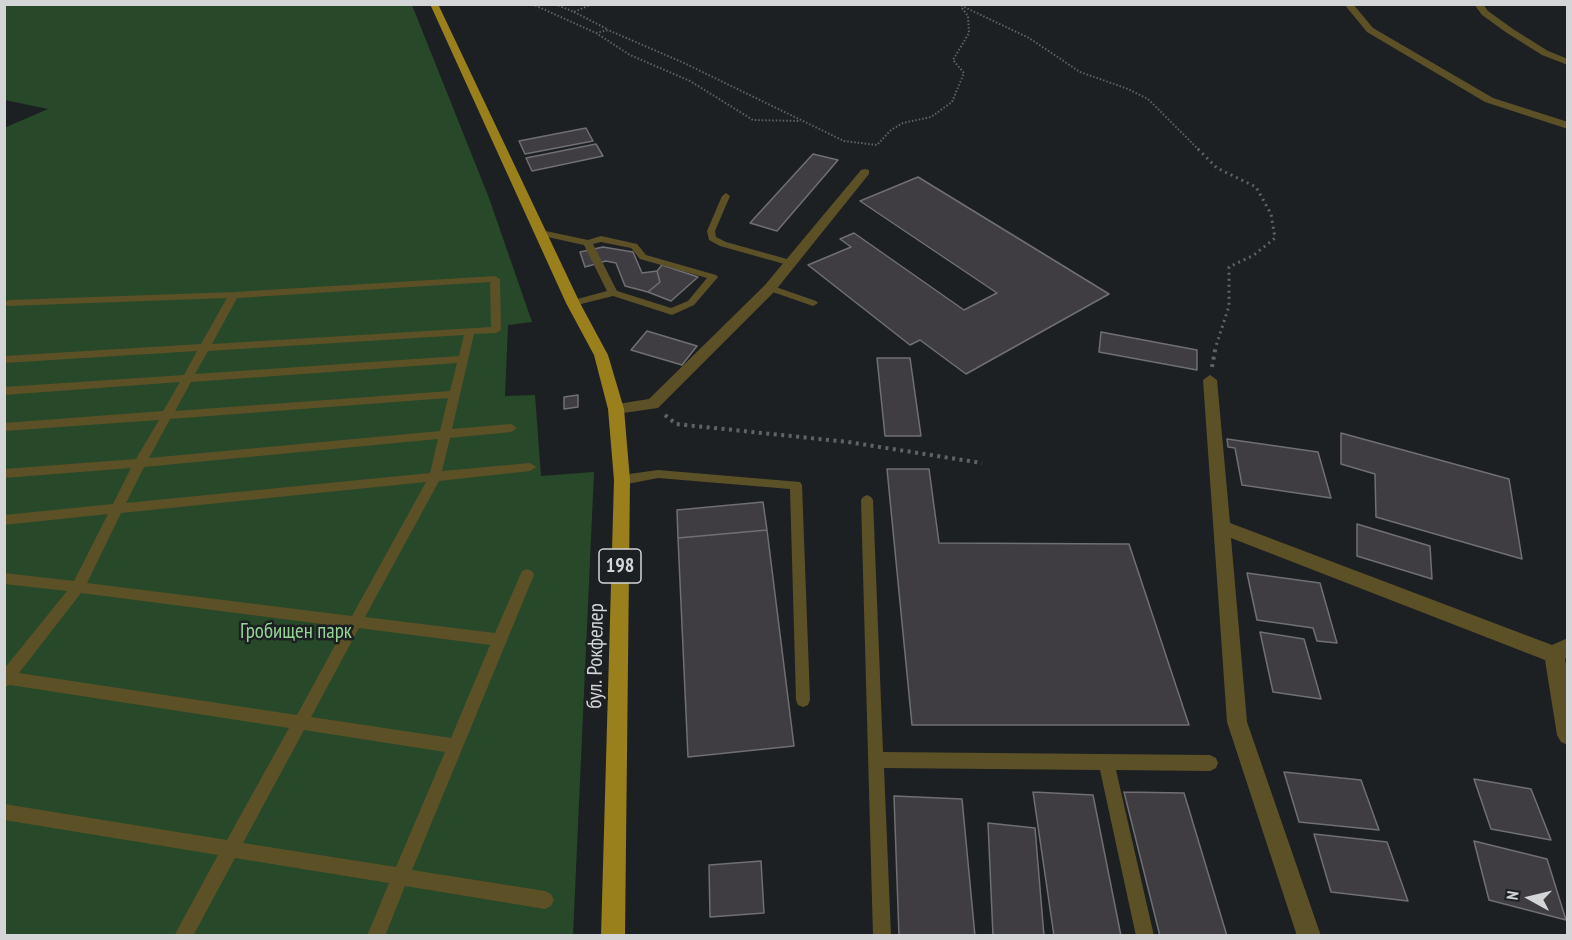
<!DOCTYPE html>
<html>
<head>
<meta charset="utf-8">
<style>
	body { margin:0 }
	#map { position:relative; width:1572px; height:940px; overflow:hidden; background:#1d2022; font-family:"PT Sans Narrow",sans-serif }
	canvas { display:block }
	.frame { position:absolute; inset:0; border:6px solid #d3d5d7; pointer-events:none }
	.north { position:absolute; left:1500px; top:868px; width:60px; height:60px; -webkit-text-stroke:4px #1d2022; paint-order:stroke; rotate:278deg; font-size:16px; font-weight:700; line-height:24px; text-align:center; color:#d3d5d7 }
	.north::after { content:''; display:block; margin:auto; width:21px; height:27px; background:#d3d5d7; clip-path:polygon(50% 0,100% 100%,50% 72%,0 100%) }
</style>
</head>
<body>
<div id="map">
<canvas width="1572" height="940"></canvas>
<div class="frame"></div>
<div class="north">N</div>
</div>
<script>
const g = document.querySelector('canvas').getContext('2d');
g.lineJoin = 'round';
function paint(path, color) {
  g.fillStyle = color;
  g.fill(path, 'evenodd');
}
function toPath(rows) {
  const path = new Path2D();
  for (const r of rows) {
    path.moveTo(r[0], r[1]);
    for (let i = 2; i < r.length; i += 2) path.lineTo(r[i], r[i + 1]);
  }
  return path;
}
function trace(path, color, width, dash) {
  g.strokeStyle = color;
  g.lineWidth = width;
  g.lineCap = dash ? 'butt' : 'round';
  g.setLineDash(dash || []);
  g.stroke(path);
}
function label(font, color, halo, rows, align = 'center') {
  g.font = font + ' "PT Sans Narrow",sans-serif';
  g.lineWidth = 5;
  g.setLineDash([]);
  g.textBaseline = 'middle';
  g.strokeStyle = halo;
  g.fillStyle = color;
  for (const [text, x, y, turn = 0] of rows) {
    g.save();
    g.translate(x, y);
    g.rotate((+turn || 0) * Math.PI / 180);
    g.textAlign = isNaN(turn) ? turn : align;
    if (halo) g.strokeText(text, 0, 0);
    g.fillText(text, 0, 0);
    g.restore();
  }
}
paint(toPath([
	[5,5,412,5,489,198,532,322,508,325,505,396,535,395,541,476,594,472,573,935,5,935,4,128,48,109,5,100]
]), '#274929');
const building = toPath([
	[586,128,593,141,525,154,519,141,586,128],
	[596,144,603,156,532,171,526,158,596,144],
	[813,154,838,160,777,231,750,223,813,154],
	[918,177,1109,294,966,374,920,340,910,345,808,265,851,247,840,239,854,233,964,310,997,293,860,201,918,177],
	[603,247,633,252,642,273,657,271,660,282,648,292,625,286,616,263,606,261,585,267,580,252,603,247],
	[662,265,698,277,671,301,648,292,660,282,657,271,662,265],
	[647,331,697,346,682,365,631,350,647,331],
	[1101,332,1197,350,1197,370,1099,352,1101,332],
	[877,358,910,358,921,436,885,436,877,358],
	[578,395,578,407,564,409,564,397,578,395],
	[1341,433,1509,479,1522,559,1376,517,1375,474,1341,464,1341,433],
	[1227,439,1318,452,1331,498,1242,485,1235,448,1228,447,1227,439],
	[887,469,929,469,939,543,1129,544,1189,725,912,725,887,469],
	[763,502,767,530,678,538,677,510,763,502],
	[1357,524,1430,546,1432,579,1357,556,1357,524],
	[767,530,794,746,688,757,678,538,767,530],
	[1247,573,1320,583,1337,643,1317,641,1313,628,1257,620,1247,573],
	[1260,632,1304,639,1321,699,1273,692,1260,632],
	[1284,772,1361,780,1379,830,1299,822,1284,772],
	[1474,779,1531,789,1551,840,1491,829,1474,779],
	[1033,792,1093,795,1121,936,1054,936,1033,792],
	[1124,792,1184,793,1227,936,1160,936,1124,792],
	[894,796,962,799,975,936,899,936,894,796],
	[988,823,1035,828,1044,936,993,936,988,823],
	[1314,834,1387,842,1408,901,1331,892,1314,834],
	[1474,841,1547,859,1566,920,1489,900,1474,841],
	[761,861,764,913,710,917,709,865,761,861]
]);
paint(building, '#3f3d41');
trace(building, '#706f73', 1.5);
trace(toPath([
	[532,4,596,33,630,55,690,81,753,120,799,121],
	[555,4,574,12,592,4],
	[958,4,1029,38,1080,72,1128,89,1148,99,1199,150],
	[574,12,607,29],
	[596,33,608,30,684,63,844,141,877,145,891,130,903,123,931,117,952,102,964,73,953,60,969,33,968,16,961,7]
]), '#606365', 2, [1.5, 2]);
trace(toPath([
	[1198,149,1217,168,1256,187,1271,214,1275,238,1254,255,1229,267,1229,306,1216,346]
]), '#606365', 3, [2, 4]);
trace(toPath([
	[1212,367,1216,345],
	[665,415,676,424,848,442,982,463]
]), '#606365', 4, [3, 4.5]);
paint(toPath([
	[726,193,730,196,715,231,716,237,726,242,794,261,794,265,788,265,720,246,709,240,707,231,722,196,726,193],
	[541,230,588,240,601,236,637,244,646,255,716,275,718,277,694,305,672,315,613,296,573,306,570,305,570,301,607,291,584,245,538,235,538,231,541,230],
	[601,242,631,248,640,259,707,278,688,301,671,308,617,291,593,244,601,242],
	[495,276,500,279,501,330,496,333,474,334,452,429,511,424,517,428,511,432,450,438,442,471,530,463,536,467,530,471,439,481,365,617,495,633,522,571,527,569,532,571,534,575,412,870,545,891,551,894,554,900,551,906,545,909,405,886,385,936,367,936,389,883,235,858,193,936,174,936,218,855,4,820,4,804,227,840,289,728,10,685,4,687,4,669,67,591,4,584,4,573,74,581,108,514,4,525,4,515,113,504,131,468,4,478,4,469,136,459,159,420,4,431,4,423,163,411,180,382,4,395,4,387,184,375,197,351,4,363,4,356,201,344,227,298,9,306,6,305,4,302,9,300,234,292,495,276],
	[490,282,491,327,212,344,237,298,490,282],
	[464,335,459,356,195,374,208,351,464,335],
	[457,363,450,391,175,411,191,382,457,363],
	[448,398,440,431,149,458,170,419,448,398],
	[438,439,430,473,126,503,144,467,438,439],
	[426,482,352,616,87,583,121,513,426,482],
	[81,593,345,627,297,715,19,673,81,593],
	[359,628,490,645,451,738,311,717,359,628],
	[304,730,445,752,396,867,243,843,304,730],
	[770,285,816,301,818,303,813,306,767,290,767,286,770,285],
	[658,470,800,482,802,485,810,700,808,705,803,707,798,705,796,700,790,489,658,478,622,485,618,483,616,480,618,477,622,475,658,470],
	[867,495,871,497,873,500,883,752,1210,755,1216,758,1218,763,1216,768,1210,771,1116,770,1154,936,1136,936,1100,770,884,768,891,936,873,936,861,500,863,497,867,495]
]), '#5c5027');
paint(toPath([
	[1344,4,1353,4,1373,28,1493,98,1568,122,1568,129,1485,102,1367,32,1344,4],
	[1474,4,1483,4,1488,11,1513,29,1548,51,1568,59,1568,65,1542,55,1507,33,1482,15,1474,4],
	[865,169,869,170,869,174,775,291,658,408,616,414,611,413,608,409,611,405,649,399,765,285,861,170,865,169],
	[1210,375,1217,380,1230,523,1552,645,1568,638,1568,657,1565,659,1568,675,1568,745,1561,742,1557,735,1545,660,1231,538,1247,722,1321,936,1297,936,1227,722,1203,380,1210,375]
]), '#5c5027');
paint(toPath([
	[430,4,438,4,580,303,608,355,624,409,630,480,625,936,601,936,614,480,608,409,594,355,566,303,430,4]
]), '#9a7f1d');
for (const [x, y, w] of [
	[620,566,42]
]) {
  const box = new Path2D();
  box.roundRect(x - w / 2, y - 17, w, 34, 4.5);
  g.fillStyle = '#1d2022';
  g.fill(box);
  trace(box, '#d3d5d7', 1.5);
}
label('bold 20px', '#d3d5d7', null, [
	["198",620,566]
]);
label('21px', '#95d296', '#1d2022', [
	["Гробищен парк",296,632]
]);
label('21px', '#d3d5d7', '#1d2022', [
	["бул. Рокфелер",596,656,-89]
]);
</script>
</body>
</html>
